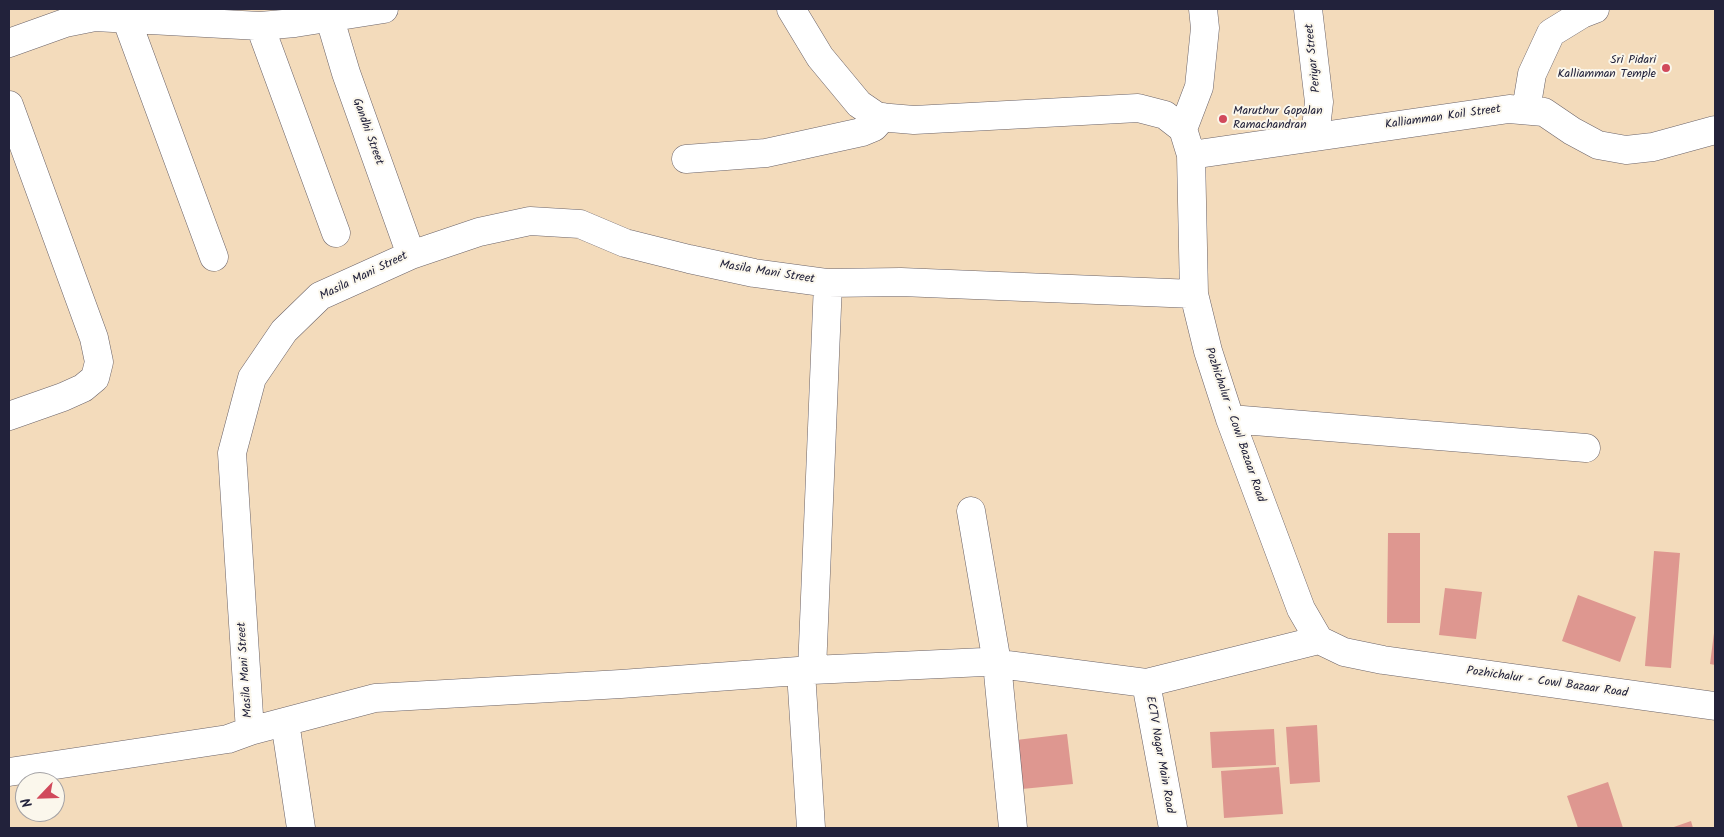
<!DOCTYPE html>
<html>
<head>
<meta charset="utf-8">
<style>
	body { margin:0 }
	#map { position:relative; width:1724px; height:837px; overflow:hidden; background:#f3dbbb; font-family:Kalam,sans-serif }
	canvas { display:block }
	.frame { position:absolute; inset:0; border:10px solid #22223b; pointer-events:none }
	.north { position:absolute; left:15px; top:772px; width:50px; height:50px; box-sizing:border-box; background:#fbf7ec; border:1px solid #a4a2a5; border-radius:50%; rotate:246deg; font-size:14px; font-weight:700; line-height:20px; text-align:center; color:#22223b }
	.north::after { content:''; display:block; margin:auto; width:18px; height:22px; background:#d1495b; clip-path:polygon(50% 0,100% 100%,50% 72%,0 100%) }
</style>
</head>
<body>
<div id="map">
<canvas width="1724" height="837"></canvas>
<div class="frame"></div>
<div class="north">N</div>
</div>
<script>
const g = document.querySelector('canvas').getContext('2d');
g.lineJoin = 'round';
function paint(path, color) {
  g.fillStyle = color;
  g.fill(path, 'evenodd');
}
function toPath(rows) {
  const path = new Path2D();
  for (const r of rows) {
    path.moveTo(r[0], r[1]);
    for (let i = 2; i < r.length; i += 2) path.lineTo(r[i], r[i + 1]);
  }
  return path;
}
function trace(path, color, width, dash) {
  g.strokeStyle = color;
  g.lineWidth = width;
  g.lineCap = dash ? 'butt' : 'round';
  g.setLineDash(dash || []);
  g.stroke(path);
}
function label(font, color, halo, rows, align = 'center') {
  g.font = font + ' Kalam,sans-serif';
  g.lineWidth = 4;
  g.setLineDash([]);
  g.textBaseline = 'middle';
  g.strokeStyle = halo;
  g.fillStyle = color;
  for (const [text, x, y, turn = 0] of rows) {
    g.save();
    g.translate(x, y);
    g.rotate((+turn || 0) * Math.PI / 180);
    g.textAlign = isNaN(turn) ? turn : align;
    if (halo) g.strokeText(text, 0, 0);
    g.fillText(text, 0, 0);
    g.restore();
  }
}
paint(toPath([
	[1388,533,1420,533,1420,623,1387,623],
	[1654,551,1680,553,1671,668,1645,666],
	[1445,588,1482,592,1476,639,1439,635],
	[1578,595,1636,617,1620,662,1562,641],
	[1714,633,1715,633,1715,665,1710,664],
	[1317,725,1320,782,1290,784,1286,727],
	[1274,729,1276,765,1212,768,1210,732],
	[1067,734,1073,784,1022,789,1016,740],
	[1279,767,1283,814,1224,818,1221,771],
	[1608,782,1623,828,1578,828,1567,796],
	[1691,821,1693,828,1671,828]
]), '#de9790');
const minor = toPath([
	[327,9,346,73,411,255],
	[791,9,820,57,859,104,878,117,914,120,1138,108,1165,115,1183,129,1191,155,1194,294,1208,351,1230,419,1301,609,1319,640,1344,652,1383,660,1715,706],
	[1308,9,1319,102,1315,136],
	[126,18,214,257],
	[260,26,336,233],
	[9,43,65,23,95,17,260,26,295,23,384,9],
	[9,105,94,338,99,362,95,378,83,388,63,397,9,416],
	[1526,110,1532,74,1551,33,1582,14,1595,9],
	[1183,129,1199,87,1205,28,1203,9],
	[1191,155,1509,109,1544,112,1572,131,1598,145,1626,150,1653,147,1715,130],
	[686,159,766,153,862,132,874,127,883,117],
	[1230,419,1586,448],
	[971,511,997,663,1013,828],
	[812,670,828,283],
	[801,672,811,828],
	[1146,683,1173,828],
	[285,722,301,828],
	[250,731,232,453,252,378,284,331,320,296,411,255,479,232,530,221,580,224,625,243,689,259,754,273,828,283,901,282,1194,294],
	[9,772,228,739,250,731,375,698,621,684,812,670,984,662,1146,683,1319,640]
]);
trace(minor, '#6b6368', 29);
trace(minor, '#fff', 28);
for (const [x, y, r, color] of [
	[1666,68,5,"#d1495b"],
	[1223,119,5,"#d1495b"]
]) {
  const dot = new Path2D();
  dot.arc(x, y, r, 0, 2 * Math.PI);
  g.fillStyle = color;
  g.fill(dot);
  trace(dot, '#fbf7ec', 2);
}
label('12px', '#22223b', '#fbf7ec', [
	["Periyar Street",1314,58,-96],
	["Kalliamman Koil Street",1443,118,-8],
	["Gandhi Street",367,132,70],
	["Masila Mani Street",767,273,9],
	["Masila Mani Street",364,277,-26],
	["Pozhichalur - Cowl Bazaar Road",1234,425,71],
	["Masila Mani Street",246,670,-94],
	["Pozhichalur - Cowl Bazaar Road",1547,683,8],
	["ECTV Nagar Main Road",1159,755,80]
]);
label('12px', '#22223b', '#fbf7ec', [
	["Sri Pidari",1656,61],
	["Kalliamman Temple",1656,75],
	["Maruthur Gopalan",1233,112,"left"],
	["Ramachandran",1233,126,"left"]
], 'right');
</script>
</body>
</html>
